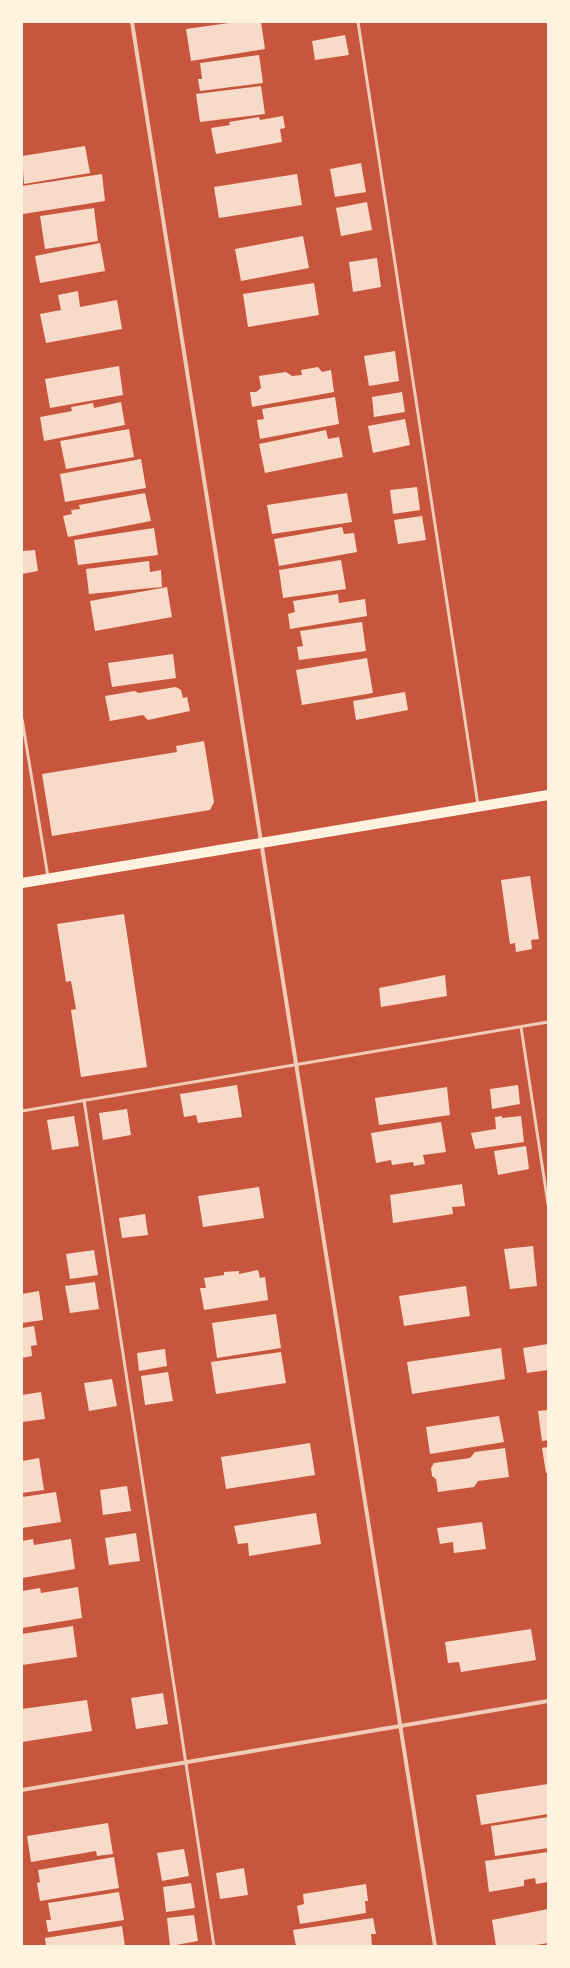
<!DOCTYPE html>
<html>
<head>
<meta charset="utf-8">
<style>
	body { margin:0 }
	#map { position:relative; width:570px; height:1968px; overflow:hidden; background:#c8553d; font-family:"Libre Baskerville",serif }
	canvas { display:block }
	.frame { position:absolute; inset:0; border:23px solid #fff3e0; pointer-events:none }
</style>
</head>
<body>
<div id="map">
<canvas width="570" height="1968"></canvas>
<div class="frame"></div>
</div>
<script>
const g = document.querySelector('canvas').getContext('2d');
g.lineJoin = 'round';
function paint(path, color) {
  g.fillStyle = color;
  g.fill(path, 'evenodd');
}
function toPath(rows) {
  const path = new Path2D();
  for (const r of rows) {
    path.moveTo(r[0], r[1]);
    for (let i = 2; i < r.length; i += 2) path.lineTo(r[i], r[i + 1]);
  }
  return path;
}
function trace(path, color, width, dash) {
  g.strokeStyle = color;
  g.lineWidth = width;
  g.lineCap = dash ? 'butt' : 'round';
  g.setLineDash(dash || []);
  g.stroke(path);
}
paint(toPath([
	[236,22,261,22,265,49,191,61,186,29],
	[345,35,349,55,315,60,312,41],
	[259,55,263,83,200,91,198,79,202,79,200,63],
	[261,86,265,114,200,122,196,94],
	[283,116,285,128,280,129,282,142,216,154,211,128,230,125,229,122,259,117,260,120],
	[85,146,90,173,24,184,22,156],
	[361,163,366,192,335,197,330,169],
	[102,174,105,201,23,214,22,186],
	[297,174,302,205,219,218,214,187],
	[367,202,372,230,341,236,336,208],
	[94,208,98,241,45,249,40,216],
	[303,236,309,268,241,281,235,249],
	[100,243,105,271,40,283,35,256],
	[377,258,381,287,353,292,349,262],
	[314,283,319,315,248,327,243,294],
	[78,291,80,307,117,300,122,329,46,343,40,314,61,310,58,295],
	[395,351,399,381,369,386,364,356],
	[119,366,123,395,50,408,45,379],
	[318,367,322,372,331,370,334,392,252,407,250,392,256,392,261,388,259,376,286,372,292,376,302,375,301,370],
	[402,392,405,412,374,417,372,397],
	[335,397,339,424,260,439,257,420,264,419,262,409],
	[121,402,125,425,44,441,40,417,72,411,71,407,93,403,94,408],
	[405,419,410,445,373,453,368,426],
	[129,429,134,457,66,469,60,441],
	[326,430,328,439,339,437,343,457,265,473,259,444],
	[141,459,146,488,65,502,60,474],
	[417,487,420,510,393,514,390,490],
	[145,493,151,521,68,537,63,516,72,514,71,510,80,509,79,505],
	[347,493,352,522,272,534,267,505],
	[422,516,426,540,398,544,394,520],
	[342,527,344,534,354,533,357,552,279,566,274,539],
	[154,528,158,555,78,565,74,540],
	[35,550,38,571,22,574,22,551],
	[341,560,346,589,283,598,279,570],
	[149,561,150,572,161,570,162,587,89,594,86,569],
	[167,587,172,617,95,631,90,601],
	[338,594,339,603,365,599,367,616,290,629,288,614,295,612,293,601],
	[362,622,366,651,299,660,297,647,303,646,300,631],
	[173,654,176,678,112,687,108,663],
	[367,658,373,693,302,705,296,670],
	[176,687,181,690,183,698,187,697,190,711,148,720,143,715,110,721,105,696,134,691,139,693],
	[405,692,408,710,356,720,353,701],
	[204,741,214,802,210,810,52,836,42,774,177,752,176,746],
	[530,876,539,939,531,940,532,949,516,952,515,943,510,944,501,880],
	[124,914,147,1067,81,1077,71,1010,76,1009,71,981,66,982,57,924],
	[445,975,447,996,381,1007,379,988],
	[237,1085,242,1117,198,1123,196,1115,184,1117,180,1094],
	[518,1085,520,1104,492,1109,490,1089],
	[447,1087,450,1115,379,1125,375,1098],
	[127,1109,131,1135,103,1140,99,1113],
	[74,1116,79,1146,52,1150,47,1120],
	[502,1116,502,1118,521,1116,524,1142,475,1149,471,1133,496,1129,495,1117],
	[441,1122,446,1152,423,1155,425,1164,414,1166,413,1162,392,1165,391,1160,376,1163,371,1133],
	[526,1146,529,1169,498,1175,494,1151],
	[462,1184,465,1206,452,1207,453,1214,393,1223,390,1195],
	[259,1187,264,1218,203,1227,198,1196],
	[145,1214,148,1235,122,1238,119,1218],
	[533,1246,537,1286,510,1289,504,1249],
	[94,1250,98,1275,70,1279,66,1254],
	[258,1270,260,1278,265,1277,268,1300,204,1310,200,1288,206,1288,204,1278,224,1275,224,1272,239,1271,239,1274],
	[95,1282,99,1309,70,1313,65,1286],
	[466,1286,470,1316,404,1326,399,1296],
	[39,1291,43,1320,22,1323,22,1294],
	[276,1314,281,1348,217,1358,212,1323],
	[34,1326,37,1345,31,1346,32,1356,22,1358,22,1328],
	[548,1344,548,1370,527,1373,523,1348],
	[501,1348,505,1379,412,1394,407,1362],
	[165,1349,167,1366,139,1371,137,1353],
	[281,1352,286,1383,216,1394,211,1362],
	[168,1372,173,1401,145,1405,141,1376],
	[112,1379,117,1406,89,1411,84,1383],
	[41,1392,45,1419,22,1422,22,1395],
	[548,1410,548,1440,542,1441,538,1411],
	[499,1416,504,1442,430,1454,426,1427],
	[310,1443,315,1475,226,1489,221,1457],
	[548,1447,548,1473,546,1473,542,1448],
	[505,1448,509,1477,478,1481,474,1487,438,1492,436,1479,432,1476,431,1468,434,1463,470,1458,475,1452],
	[39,1458,44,1490,22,1493,22,1461],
	[127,1486,131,1511,103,1515,100,1490],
	[56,1492,61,1522,22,1528,22,1497],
	[316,1513,321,1544,249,1556,248,1543,238,1544,234,1526],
	[482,1522,486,1549,454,1553,453,1542,440,1544,437,1528],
	[136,1533,140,1561,109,1565,105,1538],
	[33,1539,34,1545,71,1539,75,1569,22,1578,22,1541],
	[78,1587,82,1618,22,1628,22,1591,40,1588,41,1593],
	[73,1626,77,1657,22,1665,22,1634],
	[531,1629,536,1660,461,1672,459,1662,448,1663,445,1642],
	[163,1693,168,1724,136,1729,131,1698],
	[87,1700,92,1731,22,1742,22,1709],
	[548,1784,548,1814,481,1825,476,1795],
	[548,1817,548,1848,495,1856,491,1826],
	[108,1823,113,1854,97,1856,96,1851,31,1862,27,1836],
	[184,1849,189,1876,162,1881,157,1853],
	[548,1852,548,1882,536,1884,535,1878,524,1880,524,1886,489,1892,485,1861],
	[114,1857,119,1888,40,1901,37,1883,40,1882,38,1870],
	[244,1868,248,1895,220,1899,216,1873],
	[191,1883,195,1908,166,1912,163,1887],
	[366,1884,368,1901,365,1901,366,1913,300,1924,297,1906,304,1904,303,1894],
	[119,1892,124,1920,48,1932,46,1920,51,1920,48,1903],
	[548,1909,548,1943,530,1946,496,1946,492,1920],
	[194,1915,198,1941,170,1946,167,1918],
	[373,1918,376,1934,371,1934,372,1946,296,1946,293,1930],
	[122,1926,125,1946,46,1946,45,1938]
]), '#f7dbc8');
trace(toPath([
	[358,22,478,805],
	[22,719,48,877],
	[521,1027,548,1204],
	[84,1100,214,1946],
	[22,1111,548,1022]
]), '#f1ccb7', 3);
trace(toPath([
	[132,22,435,1946],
	[22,1790,548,1701]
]), '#f1ccb7', 4);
trace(toPath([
	[22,883,548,795]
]), '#fff3e0', 10);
</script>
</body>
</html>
